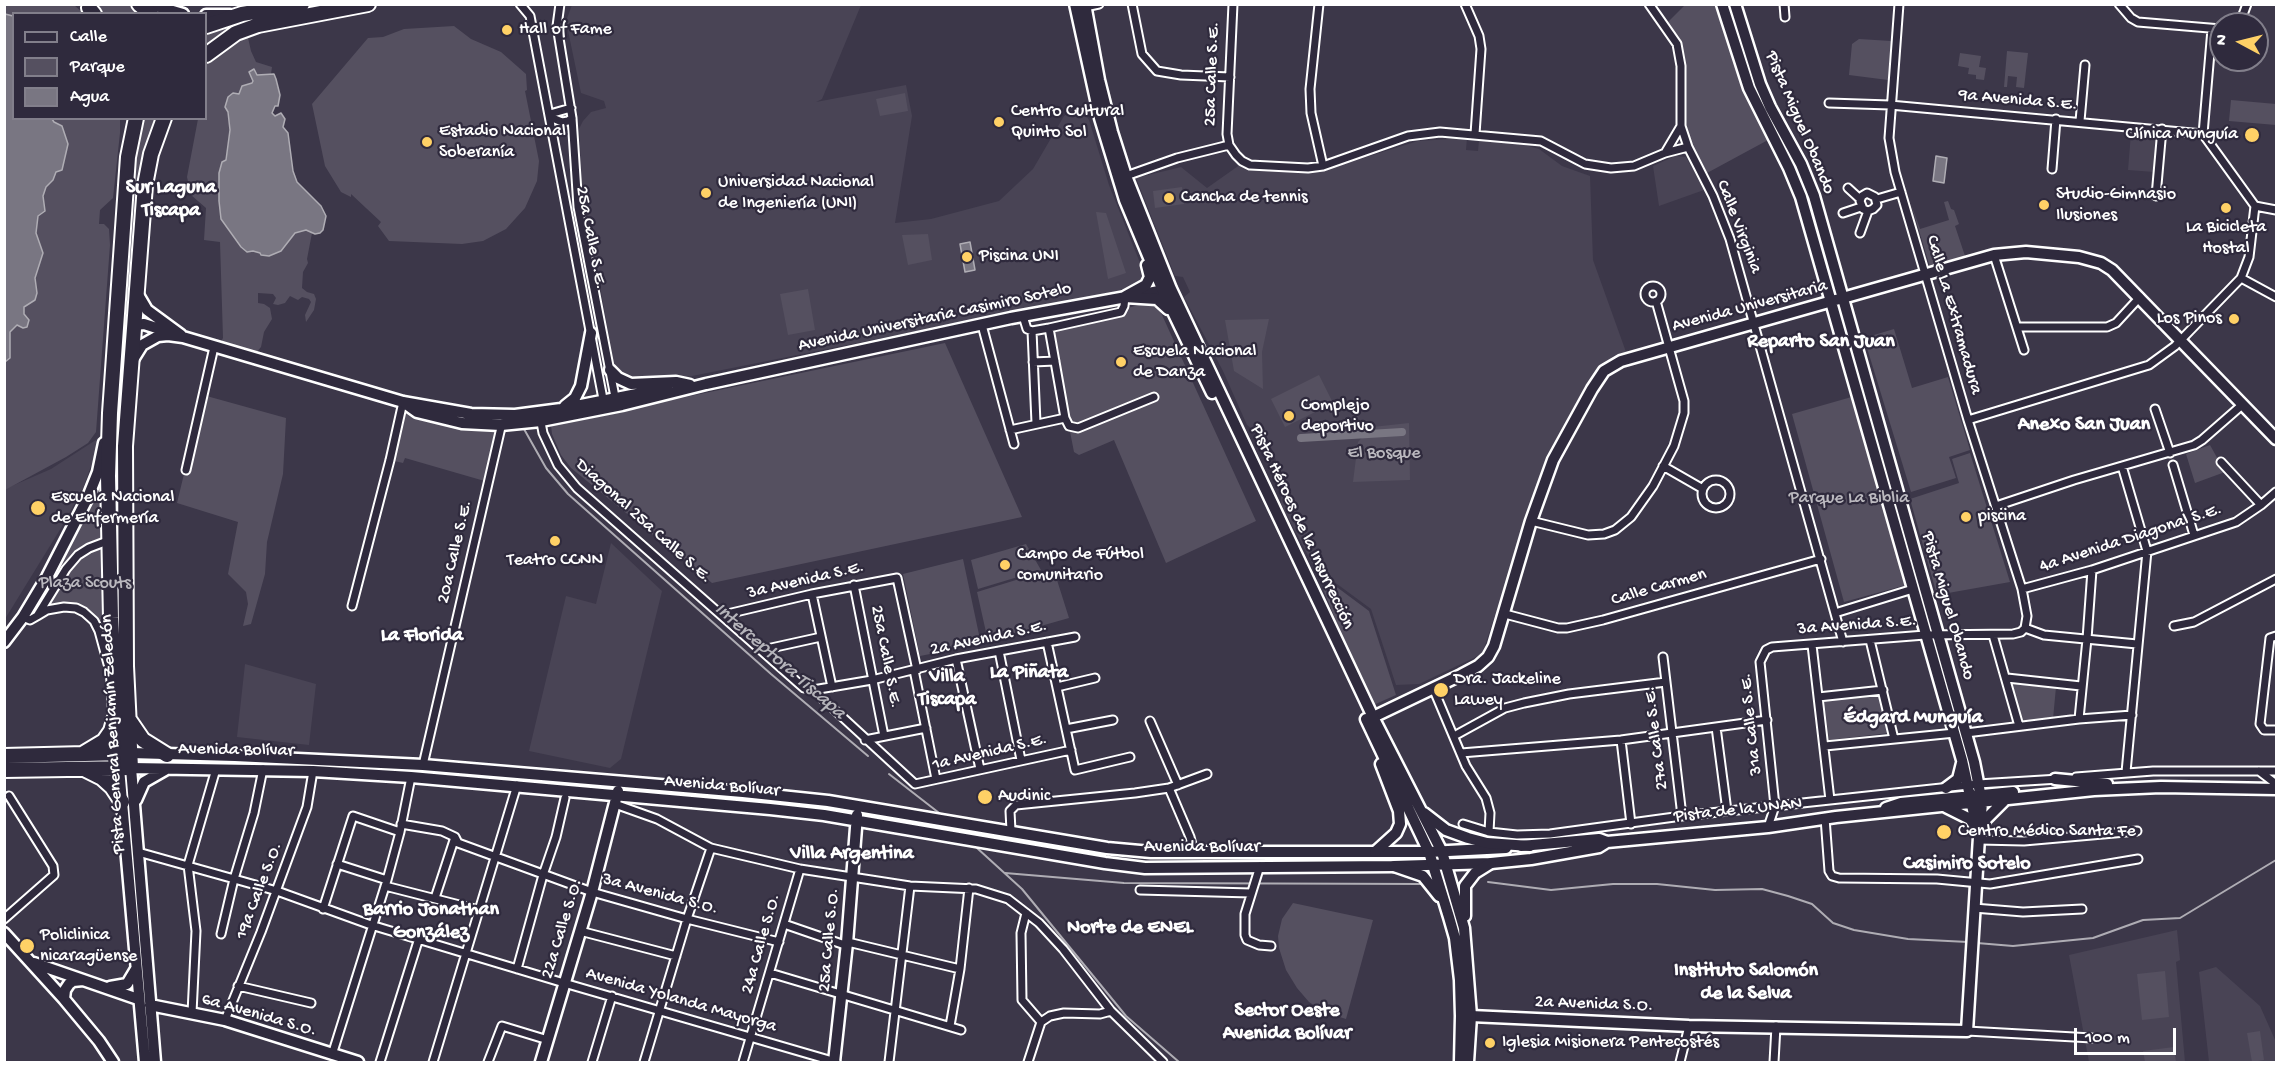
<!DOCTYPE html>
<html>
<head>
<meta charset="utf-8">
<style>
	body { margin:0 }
	#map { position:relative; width:2281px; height:1067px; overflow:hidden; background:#3c3749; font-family:"Gochi Hand",sans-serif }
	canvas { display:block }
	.frame { position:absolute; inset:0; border:6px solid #fff; pointer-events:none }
	.legend { position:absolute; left:12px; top:12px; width:195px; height:108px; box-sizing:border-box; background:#2f2a3d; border:2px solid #827f8b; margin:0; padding:8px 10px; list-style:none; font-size:18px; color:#fff }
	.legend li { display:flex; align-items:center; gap:12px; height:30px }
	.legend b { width:30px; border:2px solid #827f8b }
	.north { position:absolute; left:2209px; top:12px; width:60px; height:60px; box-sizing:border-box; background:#2f2a3d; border:2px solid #827f8b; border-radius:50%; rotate:277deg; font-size:16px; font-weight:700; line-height:24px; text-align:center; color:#fff }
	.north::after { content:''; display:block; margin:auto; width:21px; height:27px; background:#ffd166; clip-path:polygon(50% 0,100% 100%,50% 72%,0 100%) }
	.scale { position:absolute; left:2074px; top:1028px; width:102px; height:27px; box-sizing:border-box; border:3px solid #fff; border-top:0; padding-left:8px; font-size:18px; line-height:21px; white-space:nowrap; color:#fff; -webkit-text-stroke:4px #2f2a3d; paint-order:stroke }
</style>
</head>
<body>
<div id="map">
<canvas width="2281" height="1067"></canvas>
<div class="frame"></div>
<ul class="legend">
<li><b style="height:8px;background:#2f2a3d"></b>Calle</li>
<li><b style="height:16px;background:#555060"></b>Parque</li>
<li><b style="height:16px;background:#797682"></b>Agua</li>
</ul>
<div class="north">N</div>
<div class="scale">100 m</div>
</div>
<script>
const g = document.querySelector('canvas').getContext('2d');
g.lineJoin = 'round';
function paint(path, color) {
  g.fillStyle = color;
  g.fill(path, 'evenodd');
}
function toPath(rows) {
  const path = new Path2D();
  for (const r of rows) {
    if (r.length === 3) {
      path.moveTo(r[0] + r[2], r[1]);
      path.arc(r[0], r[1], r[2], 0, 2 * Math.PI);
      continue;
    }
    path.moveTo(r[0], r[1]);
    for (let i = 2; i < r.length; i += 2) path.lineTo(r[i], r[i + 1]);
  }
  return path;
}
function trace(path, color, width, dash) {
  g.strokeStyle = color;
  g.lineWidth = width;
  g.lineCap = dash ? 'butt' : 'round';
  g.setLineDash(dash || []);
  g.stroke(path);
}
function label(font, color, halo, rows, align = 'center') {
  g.font = font + ' "Gochi Hand",sans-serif';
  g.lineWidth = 4.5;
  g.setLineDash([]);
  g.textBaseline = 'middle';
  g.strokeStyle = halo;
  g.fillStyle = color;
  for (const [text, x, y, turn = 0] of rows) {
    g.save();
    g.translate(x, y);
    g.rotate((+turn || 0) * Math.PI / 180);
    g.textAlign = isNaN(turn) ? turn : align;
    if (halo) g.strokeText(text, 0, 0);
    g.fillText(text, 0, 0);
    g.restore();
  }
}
paint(toPath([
	[572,5,861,5,822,99,816,102,906,85,912,116,895,223,931,219,999,201,1033,169,1064,116,1069,113,1076,113,1086,116,1089,120,1109,185,1142,268,1144,275,1143,280,1133,288,687,377,668,376,648,381,629,381,616,371,614,365,582,184,579,129,583,121,591,112,606,108,604,101,581,93,566,21],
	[2131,133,2157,135,2154,172,2128,170],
	[1467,138,1466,150,1478,151,1479,140,1514,142,1539,149,1562,166,1590,176,1593,260,1626,352,1613,356,1593,378,1546,463,1482,654,1419,684,1396,685,1371,609,1314,567,1281,504,1282,480,1273,451,1267,441,1247,425,1223,371,1184,297,1190,292,1183,277,1175,276,1136,178,1181,167,1207,188,1241,164,1261,171,1310,171,1328,169,1418,141],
	[1675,156,1686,157,1704,190,1659,206,1653,166],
	[102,436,83,488,61,528,5,619,5,489,51,469],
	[611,543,662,591,621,759,610,768,529,751,566,596,596,604],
	[245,664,316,684,309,745,237,737],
	[2177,930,2180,960,2176,962,2185,1062,2089,1062,2069,955],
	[2216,967,2260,1006,2276,1042,2276,1062,2209,1062,2199,972]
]), '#494455');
paint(toPath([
	[5,5,74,5,83,13,14,14,14,118,120,119,120,133,113,198,100,210,99,224,104,224,109,229,110,245,96,432,88,443,66,457,5,490],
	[94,5,132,5,146,13,100,13],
	[1685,5,1716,5,1744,90,1768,140,1707,173,1689,139,1684,124,1685,65,1680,39,1668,22],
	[297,10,206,51,206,30,217,26],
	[454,26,471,39,501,52,526,74,527,90,525,91,539,161,537,181,525,208,506,229,483,241,462,244,389,241,378,226,381,222,351,194,351,197,341,192,325,166,312,104,368,38,383,37,404,29],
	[246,29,251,51,256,62,272,67,271,74,257,75,252,84,239,94,233,94,228,97,225,107,228,112,230,130,226,160,222,162,219,173,221,219,240,247,247,252,253,251,260,253,261,255,269,256,281,251,293,234,306,230,310,231,312,233,307,259,308,263,303,272,302,288,307,292,314,294,316,299,314,310,306,322,305,315,311,302,309,299,302,297,298,300,290,296,285,303,278,305,273,304,276,298,273,294,258,293,258,303,264,304,270,308,272,319,264,332,261,347,255,354,218,348,223,338,220,242,204,240,206,208,191,195,187,177,198,119,206,118,206,55],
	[1859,39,1891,41,1888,80,1849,75,1852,44],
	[2007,51,2028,53,2024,88,2016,87,2017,77,2008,76,2007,87,2004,87],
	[1960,53,1981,56,1979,67,1986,68,1984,80,1976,79,1976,75,1968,74,1969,68,1958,66],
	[905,93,908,111,880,116,876,99],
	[2231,100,2276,104,2276,125,2229,121],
	[138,119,159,119,131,325,121,332],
	[1182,187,1184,204,1155,208,1153,191],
	[1948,201,1951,209,1954,210,1959,224,1955,226,1965,256,1930,267,1911,204,1920,229,1949,220,1944,202],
	[1096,212,1106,213,1126,273,1108,279],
	[928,234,932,260,908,265,902,235],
	[808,289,815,330,788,335,780,294],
	[1149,302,1157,304,1256,521,1166,563,1114,440,1079,455,1074,452,1050,330],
	[1269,319,1262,352,1263,389,1234,371,1225,320],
	[1894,329,1912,388,1948,377,1970,450,1949,457,1956,478,1911,492,1864,338],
	[130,331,124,418,115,526,114,455,120,347,123,339],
	[945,343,1022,517,712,583,571,468,561,455,552,434,551,425],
	[1319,375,1333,403,1285,427,1271,399],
	[203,395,286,418,283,474,267,542,265,574,251,624,243,626,248,604,246,592,228,574,238,522,177,503],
	[1855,396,1906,585,1844,602,1792,414],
	[403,402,501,425,488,482,405,458,403,463,390,460],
	[1409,423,1410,480,1353,482,1358,442,1372,427],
	[2210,445,2225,472,2195,483,2186,454],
	[1970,453,2010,582,1937,595,1910,499,1959,483,1952,459],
	[104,472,105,538,88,545,72,557,63,567,39,610,31,616,81,521],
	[1026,544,1041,570,978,589,971,560],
	[105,546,106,643,101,625,83,606,63,603,49,605,73,565,89,552],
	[963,559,981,644,920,656,903,574],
	[1042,572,1057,580,1069,618,988,641,977,592],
	[1330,582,1369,611,1396,695,1371,706,1323,589],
	[2012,683,2056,687,2053,719,2022,723],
	[1880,694,1889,733,1829,740,1824,700],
	[1293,903,1373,920,1346,1019,1324,1012,1309,1002,1297,988,1286,970,1279,948,1278,936,1282,919],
	[2165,971,2169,1017,2142,1020,2137,974],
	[2260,1031,2264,1060,2252,1062,2247,1033],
	[2174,1047,2176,1062,2145,1062,2143,1051]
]), '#555060');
const water = toPath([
	[5,14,13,16,14,118,52,119,54,122,62,126,68,144,62,170,56,172,53,180,46,187,43,196,45,211,38,216,36,233,43,253,35,278,37,293,35,300,24,307,24,314,29,320,27,327,23,328,17,325,10,332,10,358,5,362,5,14],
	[254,69,257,75,274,74,276,79,280,95,278,106,275,106,272,113,275,116,281,113,285,119,283,127,288,133,293,171,297,182,321,206,326,216,323,230,320,233,315,234,306,230,295,233,281,251,269,256,261,255,260,253,253,251,247,252,241,247,221,219,219,201,219,173,222,162,226,160,230,130,228,112,225,107,228,97,233,93,239,94,242,86,252,83,253,81,249,72,254,69],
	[1936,156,1947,158,1944,183,1933,181,1936,156],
	[970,242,975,270,965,272,960,244,970,242]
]);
paint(water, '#797682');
trace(water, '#afadb4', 1.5);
trace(toPath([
	[524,429,546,468,568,494,771,674,868,756],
	[889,774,943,816],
	[977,848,1022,889,1126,1016,1179,1062],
	[1005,873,1124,883,1422,884],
	[1488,882,1551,890,1613,884,1657,884,1715,890,1762,889,1788,896,1812,904,1833,923,1854,930,1908,939,1968,942],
	[1977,943,2013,946,2093,938,2143,920,2180,918,2276,860]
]), '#afadb4', 2);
trace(toPath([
	[1301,438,1402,432]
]), '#797682', 8);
const street = toPath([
	[520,4,530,16,603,399],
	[560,4,557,26,572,118,578,207,615,397],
	[1132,4,1142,54,1157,71,1181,75,1230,77],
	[1233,4,1227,134,1229,145,1236,155,1242,161,1250,165,1308,168,1323,166,1408,136,1440,132,1541,141,1585,164,1611,168,1634,166,1665,153,1688,147],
	[1319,4,1310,89,1311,113,1323,166],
	[1465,4,1479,36,1481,49,1475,134],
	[1649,4,1677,44,1681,66,1681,126,1688,147,1713,196,1730,239,1843,642],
	[1784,4,1785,17],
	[1899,4,1889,138,1895,172,1968,420,2022,589,2027,616,2025,628],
	[2119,4,2131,18,2138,22,2221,29],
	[1085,7,1099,4],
	[2237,24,2241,20,2247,4],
	[2212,29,2203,134,2255,206],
	[1829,103,1890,105,2203,134],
	[550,114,571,108],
	[550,117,562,122,568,121,572,118],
	[2080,121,2085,65],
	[1665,153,1681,126],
	[2052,169,2056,119],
	[1126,176,1177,158,1229,145],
	[1848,188,1860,199],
	[2156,196,2162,129],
	[1877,199,1901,192],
	[2255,206,2276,210],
	[1843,213,1861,207],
	[1860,233,1868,211,1873,209,1877,205,1875,197,1867,193,1862,196,1860,201,1863,209,1868,211],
	[1994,255,2024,350],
	[2241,278,2276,297],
	[1653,294,8],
	[1023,316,1027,329,1032,331,1049,328,1121,312,1124,306,1125,297],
	[982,325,1014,444],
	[2017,327,2107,327,2116,323,2140,297],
	[1049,328,1065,418,1069,426,1078,428,1154,397],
	[1032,331,1036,423],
	[1033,362,1055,361],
	[2155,409,2170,453],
	[540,417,543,433,558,465,577,488,804,688,813,690,872,680,956,659,1075,637],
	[1968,420,2149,365,2175,346,2241,278,2249,257,2255,206],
	[1010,430,1065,418],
	[2221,462,2261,505],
	[2173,465,2194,535],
	[1663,466,1703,489],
	[2122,466,2147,551,2126,772],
	[186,470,214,347],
	[1716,494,14],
	[1996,506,2074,480,2194,445,2202,440,2242,405],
	[1531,521,1588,535,1604,534,1615,530,1631,517,1653,486,1674,446,1684,413,1684,401,1656,301],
	[854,585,884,736],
	[2022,589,2092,570,2236,522,2261,505,2276,492],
	[812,594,832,687],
	[352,606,390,460,403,402],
	[1835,613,1913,589],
	[1505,614,1558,628,1567,628,1603,620,1821,559],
	[723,615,812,594,897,578,917,670],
	[37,616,47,610,64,607,76,608,84,612,94,621,99,631,108,664],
	[23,617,30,620,37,616,66,569,78,555,89,548,110,540],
	[2174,626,2194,622,2276,579],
	[2025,628,2044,635,2137,644],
	[1993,635,2019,726],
	[2276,636,2270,638,2260,724,2264,730,2276,730],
	[1870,640,1894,739],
	[1047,642,1075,770,1130,757],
	[1812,645,1830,800],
	[762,650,821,637],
	[999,651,1021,760],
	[1663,657,1682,816],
	[956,659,980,769],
	[914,670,936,779],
	[2007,678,2081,686],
	[1057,687,1095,678],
	[1433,688,1466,766,1486,798,1490,813,1489,832],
	[813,690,915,784,1071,750],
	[1818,697,1883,690],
	[2079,719,2087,639,2092,570],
	[1150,721,1178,785],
	[1716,727,1727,811],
	[1066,729,1113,720],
	[1966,733,2079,719,2132,715],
	[1454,736,1505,708,1524,703,1569,694,1666,682],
	[865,740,926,728],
	[1621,740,1631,824],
	[1825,746,1955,733],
	[1461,753,1621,740,1767,720],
	[423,765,502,423],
	[2259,771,2276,784],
	[2076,777,2153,771,2276,771],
	[1169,788,1190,837,1194,852],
	[615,804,657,819,711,848,800,869,910,886,976,889,1008,899,1039,923,1063,949,1111,1011,1163,1062],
	[1825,818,1829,871,1832,876,1839,878,1937,879,1990,884,2138,859],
	[401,824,442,831,455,837,458,843,592,892,687,919,779,942],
	[1463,824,1489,832,1517,835,1550,834,1682,816,1978,784,2059,779],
	[1768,827,1775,806,1760,662,1766,650,1772,647,1925,635,2013,634,2021,632,2025,628],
	[1011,831,1010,811,1016,805,1135,793,1169,788,1207,774],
	[1979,840,2024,841,2137,831],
	[138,852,277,891,371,925,564,983,836,1062],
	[337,864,387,880],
	[1260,866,1245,914,1245,935,1247,940,1259,945,1271,946],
	[385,886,479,910],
	[1140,890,1251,893],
	[435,898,455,837],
	[1974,908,2023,912,2082,909],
	[323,909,353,816,400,832],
	[1026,913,1021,933,1022,1000,1041,1022],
	[4,919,54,875,53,866,9,796],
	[784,924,842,944,852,943,960,969],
	[580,931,676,956],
	[221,934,234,879,254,813,263,769],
	[517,969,543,875,556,837,565,798],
	[770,973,961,1030],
	[238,986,311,1003],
	[192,1013,196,931,188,865,216,769],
	[225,1020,261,932,307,807,313,771],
	[950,1026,960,969,969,888],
	[1967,1031,2092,1038],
	[332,1055,387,880,400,832,411,777],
	[380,1062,419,938],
	[433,1062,517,785],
	[488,1062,502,1026,548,1040],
	[592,1062,612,996],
	[644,1062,687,919,711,848],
	[743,1062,800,869],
	[889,1062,910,886],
	[1028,1062,1041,1022,1050,1016,1064,1013,1100,1014,1111,1011],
	[1680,1062,1689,1026],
	[1774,1062,1776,1026]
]);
const secondary = toPath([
	[149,4,183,14],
	[1722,4,1749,88,1789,168,1801,197,1962,760,1979,837],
	[1735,4,1760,84,1770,107,1801,164,1814,196,1974,762,1982,803,1980,825],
	[206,15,230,15],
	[137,293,147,310,181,335],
	[135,325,144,324,169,332],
	[132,361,142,345,158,336,168,335,183,337,403,402,471,414,515,415,561,409,667,388],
	[610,370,618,378,631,384,676,382,690,385],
	[403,402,417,412,462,423,501,425,541,421,622,405,706,384,1011,318,1170,289],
	[565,406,575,398,581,386,591,333],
	[4,642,23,617,47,577,88,497,98,472,104,443],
	[1367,720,1461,675,1478,666,1488,657,1494,646,1531,521,1553,460,1592,389,1604,371,1621,361,1994,255,2026,252,2079,257,2101,263,2112,270,2276,439],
	[131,753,235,756,423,765,743,792,828,801,1107,848,1151,852,1429,852,1506,848],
	[119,768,145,1062],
	[2055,779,2107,784],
	[1946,788,1958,779,1962,763],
	[136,800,144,782,165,770],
	[1946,807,1970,819,1976,828],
	[1886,808,1901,803,2013,792],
	[1521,846,1599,839,1607,842],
	[4,933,64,999,99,1041,113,1062],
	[34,963,138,999],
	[110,987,127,984,136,969],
	[64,999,65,990,69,984,73,981,83,980],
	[150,1005,225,1020,358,1062],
	[1471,1016,1689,1026,1967,1031,1979,837,1985,820,2005,800],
	[155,1062,131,768,313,771,411,777,770,809,824,815,1105,863,1145,868,1394,866,1491,863,1531,859,1599,847,1607,842,1768,827,1836,817,2094,790,2161,787,2276,789],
	[541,1062,592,892,618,791],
	[834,1062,847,943,857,815]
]);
const primary = toPath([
	[1075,4,1100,118,1125,200,1163,291,1212,393],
	[1085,4,1099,80,1112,132,1126,176,1171,289,1373,717,1442,852,1464,928,1471,1016,1468,1062],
	[1126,296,1146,285,1150,277,1147,265],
	[1125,297,1157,299,1168,309],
	[1366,719,1429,852,1449,917,1455,938,1460,980,1461,1016,1460,1062],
	[1424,813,1446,830,1468,838,1487,843,1530,846],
	[1375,852,1396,833,1400,824,1399,811,1381,764],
	[1394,866,1423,876,1439,896],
	[1465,916,1465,886,1475,873,1491,863]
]);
const highway = toPath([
	[139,4,151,14],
	[89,8,94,14],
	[206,26,242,14,302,4],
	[206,55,236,33,258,25,368,4],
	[130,721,143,740,167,755],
	[84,753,104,741,111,731,114,720],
	[4,756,125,753],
	[119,768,111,618,108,476,110,413,128,157,136,118],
	[4,770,131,768,126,666,125,446,145,185,151,154,164,118],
	[86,770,102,778,112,787,122,802]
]);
trace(street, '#fff', 11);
trace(secondary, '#fff', 15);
trace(primary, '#fff', 15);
trace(highway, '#fff', 18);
trace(street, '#2f2a3d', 7);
trace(secondary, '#2f2a3d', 10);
trace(primary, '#2f2a3d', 10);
trace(highway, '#2f2a3d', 14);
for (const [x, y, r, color] of [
	[507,30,6,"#ffd166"],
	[999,122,6,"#ffd166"],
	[2252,135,8,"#ffd166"],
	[427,142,6,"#ffd166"],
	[706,193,6,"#ffd166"],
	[1169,198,6,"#ffd166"],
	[2044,205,6,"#ffd166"],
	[2226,208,6,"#ffd166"],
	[967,257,6,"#ffd166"],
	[2234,319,6,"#ffd166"],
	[1121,362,6,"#ffd166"],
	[1289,416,6,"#ffd166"],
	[38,508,8,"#ffd166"],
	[1966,517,6,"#ffd166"],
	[555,541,6,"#ffd166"],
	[1005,565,6,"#ffd166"],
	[1441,690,8,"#ffd166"],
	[985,797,8,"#ffd166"],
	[1944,832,8,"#ffd166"],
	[27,946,8,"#ffd166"],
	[1490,1043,6,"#ffd166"]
]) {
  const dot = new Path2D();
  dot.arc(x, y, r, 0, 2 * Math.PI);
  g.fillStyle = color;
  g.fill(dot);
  trace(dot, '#2f2a3d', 2);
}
label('18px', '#fff', '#2f2a3d', [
	["Hall of Fame",519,30],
	["Centro Cultural",1011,112],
	["Quinto Sol",1011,133],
	["Estadio Nacional",439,132],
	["Soberanía",439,153],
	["Clínica Munguía",2238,135,"right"],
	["Universidad Nacional",718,183],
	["de Ingeniería (UNI)",718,204],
	["Studio-Gimnasio",2056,195],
	["Ilusiones",2056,216],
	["Cancha de tennis",1181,198],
	["La Bicicleta",2226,228,"center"],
	["Hostal",2226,249,"center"],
	["Piscina UNI",979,257],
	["Los Pinos",2222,319,"right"],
	["Escuela Nacional",1133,352],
	["de Danza",1133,373],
	["Complejo",1301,406],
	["deportivo",1301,427],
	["Escuela Nacional",51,498],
	["de Enfermería",51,519],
	["piscina",1978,517],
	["Campo de Fútbol",1017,555],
	["comunitario",1017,576],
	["Teatro CCNN",555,561,"center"],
	["Dra. Jackeline",1454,680],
	["Lawey",1454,701],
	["Audinic",998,797],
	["Centro Médico Santa Fe",1958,832],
	["Policlinica",40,936],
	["nicaragüense",40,957],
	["Iglesia Misionera Pentecostés",1502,1043]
], 'left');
label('18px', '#fff', '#2f2a3d', [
	["25a Calle S.E.",1213,74,-88],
	["9a Avenida S.E.",2018,101,5],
	["Pista Miguel Obando",1799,123,67],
	["Calle Virginia",1738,227,69],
	["25a Calle S.E.",590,238,79],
	["Avenida Universitaria",1750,307,-15],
	["Calle La Extramadura",1953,315,74],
	["Avenida Universitaria Casimiro Sotelo",935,318,-12],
	["Diagonal 25a Calle S.E.",643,522,42],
	["Pista Héroes de la Insurrección",1301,527,65],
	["4a Avenida Diagonal S.E.",2131,539,-18],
	["20a Calle S.E.",456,552,-77],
	["3a Avenida S.E.",806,581,-13],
	["Calle Carmen",1659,588,-16],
	["Pista Miguel Obando",1947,606,74],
	["3a Avenida S.E.",1857,626,-4],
	["2a Avenida S.E.",989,639,-12],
	["25a Calle S.E.",885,657,79],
	["31a Calle S.E.",1752,724,-96],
	["Pista General Benjamín Zeledón",114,734,-93],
	["27a Calle S.E.",1657,738,-97],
	["Avenida Bolívar",236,751,1],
	["1a Avenida S.E.",990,753,-13],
	["Avenida Bolívar",722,787,5],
	["Pista de la UNAN",1738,811,-6],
	["Avenida Bolívar",1202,848],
	["19a Calle S.O.",260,891,-69],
	["3a Avenida S.O.",660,895,15],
	["22a Calle S.O.",563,929,-73],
	["25a Calle S.O.",830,940,-85],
	["24a Calle S.O.",762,944,-74],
	["Avenida Yolanda Mayorga",681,1001,16],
	["2a Avenida S.O.",1594,1005,2],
	["6a Avenida S.O.",259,1016,16]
]);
label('18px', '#bbb9bf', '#2f2a3d', [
	["El Bosque",1384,454],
	["Parque La Biblia",1849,499],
	["Plaza Scouts",85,584]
]);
label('bold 20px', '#fff', '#2f2a3d', [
	["Sur Laguna",171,189],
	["Tiscapa",171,212],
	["Reparto San Juan",1821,343],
	["Anexo San Juan",2084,426],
	["La Florida",422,637],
	["La Piñata",1029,674],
	["Villa",947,678],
	["Tiscapa",947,701],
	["Édgard Munguía",1913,719],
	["Villa Argentina",852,855],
	["Casimiro Sotelo",1967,865],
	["Barrio Jonathan",431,911],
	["González",431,934],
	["Norte de ENEL",1130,929],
	["Instituto Salomón",1746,972],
	["de la Selva",1746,995],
	["Sector Oeste",1287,1012],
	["Avenida Bolívar",1287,1035]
]);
label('italic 20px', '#b5b4ba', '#2f2a3d', [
	["Interceptora Tiscapa",779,662,41]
]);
</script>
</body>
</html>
